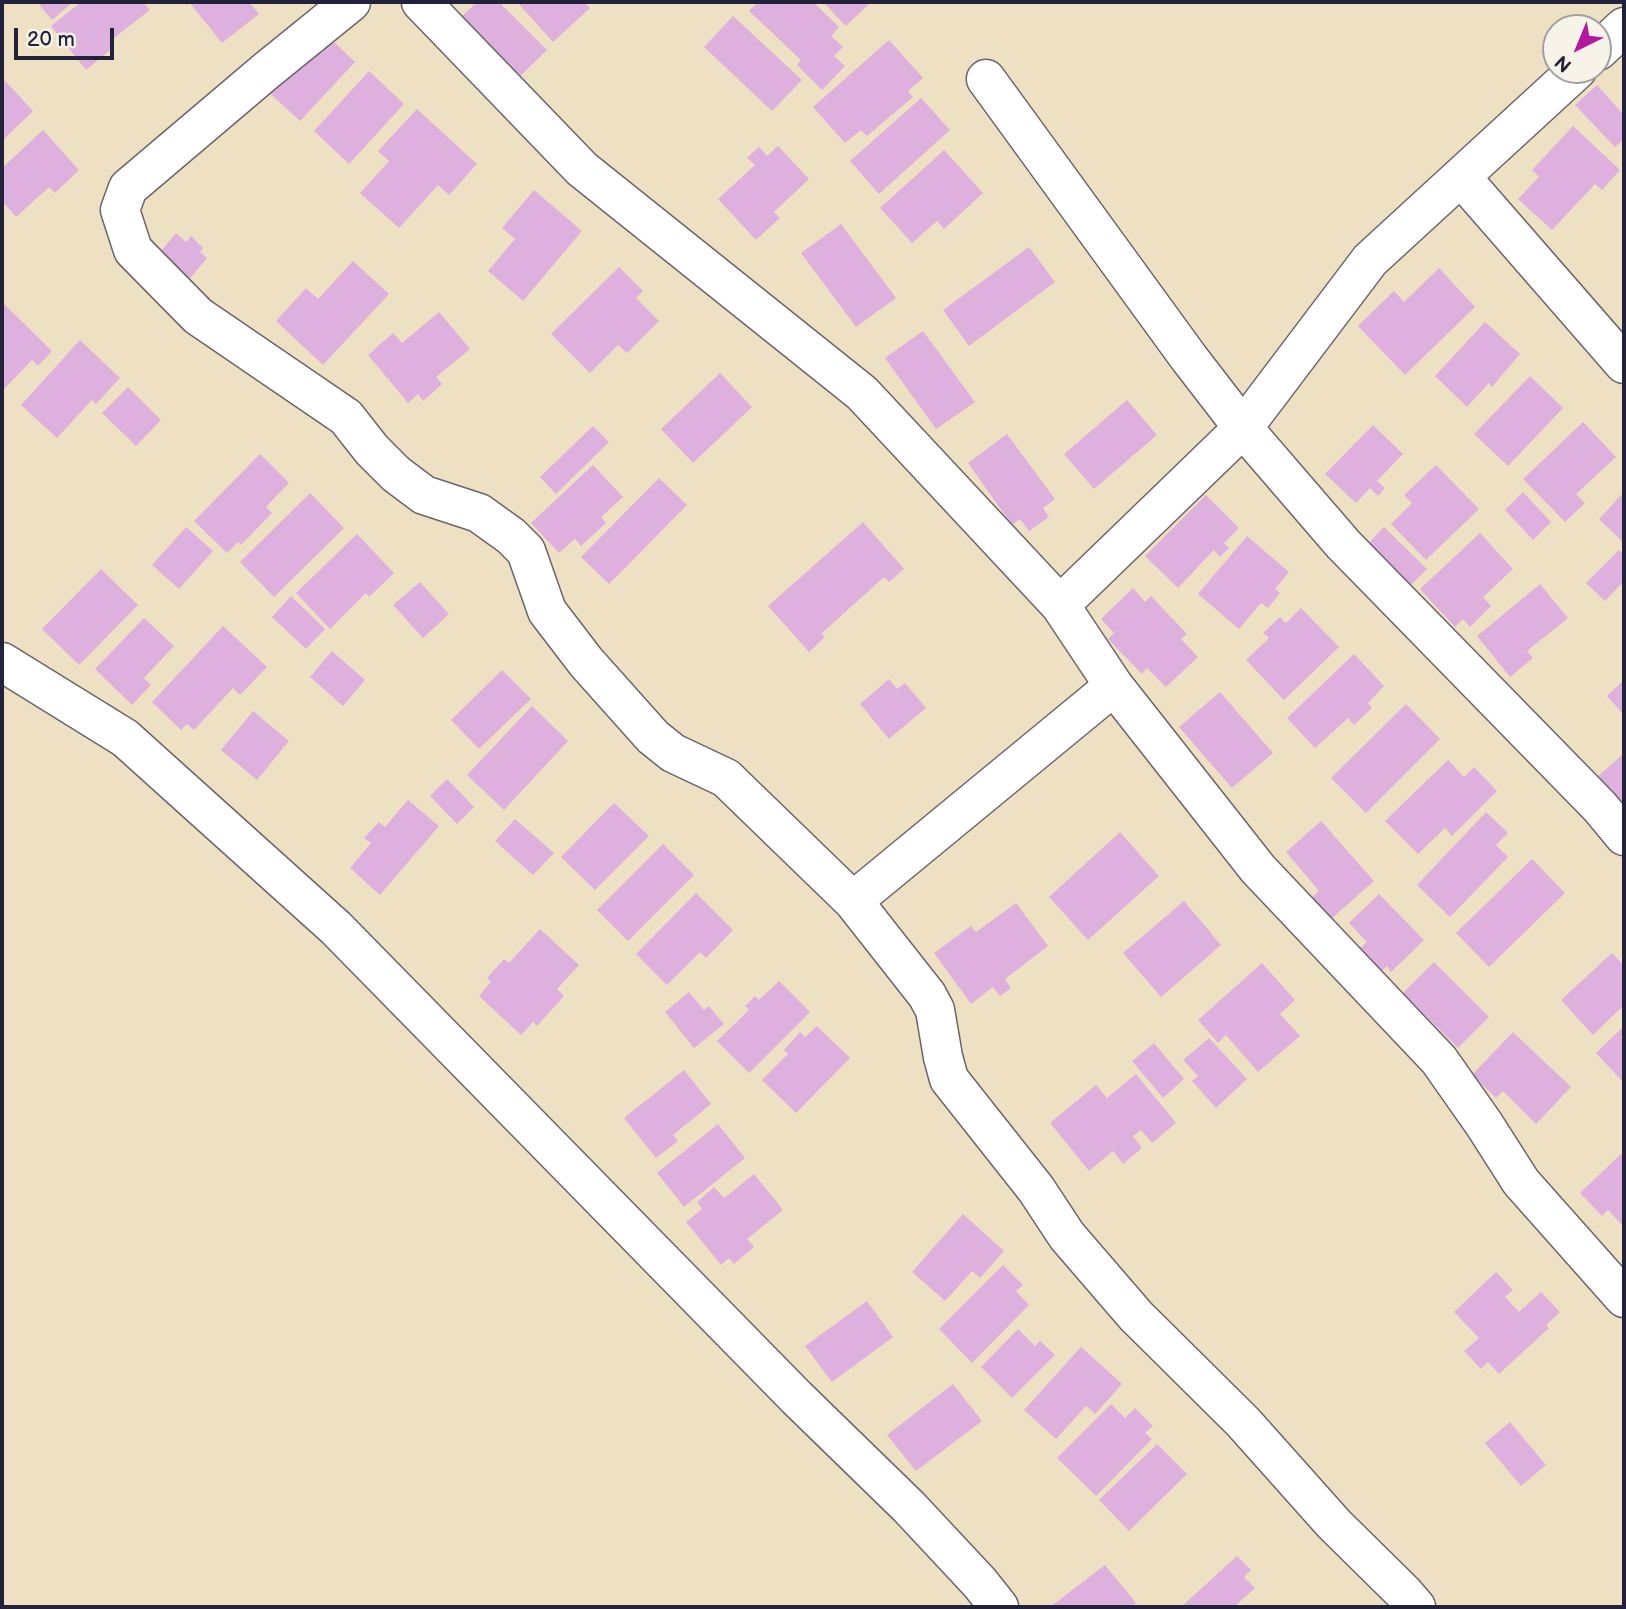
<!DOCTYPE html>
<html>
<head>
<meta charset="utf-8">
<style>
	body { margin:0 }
	#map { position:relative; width:1626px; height:1609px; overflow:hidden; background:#eee1c3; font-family:"Balsamiq Sans",sans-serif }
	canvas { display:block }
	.frame { position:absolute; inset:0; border:4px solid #22223b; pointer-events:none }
	.north { position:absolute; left:1542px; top:14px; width:70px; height:70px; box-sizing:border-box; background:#f7f3e8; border:2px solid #a29fa3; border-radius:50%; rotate:223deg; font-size:19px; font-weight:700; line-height:28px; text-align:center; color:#22223b }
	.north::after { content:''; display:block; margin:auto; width:24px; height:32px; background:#b5179e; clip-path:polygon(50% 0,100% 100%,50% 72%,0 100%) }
	.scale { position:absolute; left:14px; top:28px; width:100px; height:32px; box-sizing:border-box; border:4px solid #22223b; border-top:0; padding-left:9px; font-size:21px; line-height:24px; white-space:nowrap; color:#22223b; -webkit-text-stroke:5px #f7f3e8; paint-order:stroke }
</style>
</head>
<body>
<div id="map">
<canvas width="1626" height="1609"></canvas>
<div class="frame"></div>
<div class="north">N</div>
<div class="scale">20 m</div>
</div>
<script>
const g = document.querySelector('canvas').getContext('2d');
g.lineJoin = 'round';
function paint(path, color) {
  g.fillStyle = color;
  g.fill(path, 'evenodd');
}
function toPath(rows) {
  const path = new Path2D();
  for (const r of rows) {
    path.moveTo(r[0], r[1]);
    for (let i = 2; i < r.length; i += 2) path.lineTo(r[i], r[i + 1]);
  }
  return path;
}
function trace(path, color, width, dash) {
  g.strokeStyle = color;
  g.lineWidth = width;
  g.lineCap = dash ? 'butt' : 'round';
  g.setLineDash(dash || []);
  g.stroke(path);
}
paint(toPath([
	[37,2,73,2,52,20],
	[81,2,143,2,150,10,110,41,114,47,86,70,51,26],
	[189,2,249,2,259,14,222,43],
	[477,2,499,2,547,50,511,85,452,26],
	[517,2,584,2,590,8,553,42],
	[758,2,813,2,839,27,831,36,843,47,834,56,845,66,822,90,797,65,801,60,749,11],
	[823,2,871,2,846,26],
	[733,16,802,80,772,111,704,47],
	[320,29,355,62,300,121,264,88],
	[889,40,923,78,908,91,913,97,867,136,861,130,845,143,813,107],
	[369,71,404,104,349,164,314,131],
	[5,81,33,111,2,141,2,84],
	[1597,85,1624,115,1624,139,1615,147,1575,105],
	[921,98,950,130,879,194,850,161],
	[417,109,477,164,449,195,438,185,399,228,360,193,389,161,378,151],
	[1573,126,1620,170,1602,190,1595,184,1552,230,1518,199,1539,177,1532,170],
	[43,130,79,170,55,193,49,187,16,217,2,201,2,168],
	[778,146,809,179,774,212,780,218,756,240,718,199,755,165,747,158,759,147,767,156],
	[944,150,983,193,944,229,937,221,912,243,880,208],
	[534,190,582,231,523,301,488,271,515,239,502,228],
	[841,224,896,298,856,327,801,253],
	[176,233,186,242,191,236,203,248,200,252,207,258,187,282,157,256],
	[1029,247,1055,282,969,346,943,310],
	[353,261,389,294,323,365,276,321,306,288,318,299],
	[619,267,643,291,636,298,659,321,627,353,618,345,590,373,551,334],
	[1439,268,1475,307,1405,375,1358,326,1394,291,1404,302],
	[2,302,52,351,38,366,32,360,2,391],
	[439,312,470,349,436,377,442,384,423,401,418,394,408,403,368,355,393,333,402,343],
	[1485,322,1520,354,1492,387,1489,383,1467,407,1435,376],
	[923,331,975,402,936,429,885,358],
	[80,340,120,378,96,404,92,400,57,438,21,405],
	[720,373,752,407,693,463,661,429],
	[1530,376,1563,408,1508,466,1474,434],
	[128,387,161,420,136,446,102,413],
	[1127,400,1157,435,1094,489,1064,454],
	[1583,422,1616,457,1576,494,1585,503,1565,522,1523,479],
	[1373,425,1403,454,1377,481,1385,488,1378,496,1370,488,1356,503,1325,474],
	[593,426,609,442,556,494,540,477],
	[1007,434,1055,499,1043,508,1049,517,1029,531,1020,519,1012,525,968,463],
	[260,454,289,483,266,507,272,513,241,545,238,542,227,553,194,521],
	[593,465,623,497,601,517,606,523,581,546,575,539,559,553,531,523],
	[1436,465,1479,509,1426,560,1391,524,1412,503,1404,495],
	[659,478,687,505,609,584,581,557],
	[1523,492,1551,522,1533,540,1505,510],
	[1624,492,1624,543,1599,519],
	[310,493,344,528,274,597,240,562],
	[1206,495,1239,528,1224,543,1229,548,1220,557,1214,550,1178,588,1145,556],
	[863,522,904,569,889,582,884,577,821,634,825,637,809,652,768,606],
	[186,527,213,551,179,589,152,565],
	[1384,527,1427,569,1402,594,1359,553],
	[1480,533,1513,569,1483,597,1491,606,1470,627,1463,619,1455,627,1420,589],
	[357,534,394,573,369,597,366,593,330,629,296,593],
	[1247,536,1289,572,1275,589,1280,593,1268,608,1261,603,1239,629,1198,594],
	[1619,550,1624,555,1624,581,1605,601,1586,583],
	[101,569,138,605,79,665,42,629],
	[420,582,449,614,423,638,393,605],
	[1540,584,1568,618,1527,651,1533,658,1510,677,1477,636],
	[1133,588,1145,602,1151,596,1187,634,1181,639,1198,657,1166,687,1147,668,1142,674,1108,639,1114,633,1101,619],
	[291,596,325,629,306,649,272,617],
	[1301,608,1339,647,1284,700,1246,660,1269,638,1263,633,1280,617,1286,623],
	[144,618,174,646,144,678,151,685,132,705,95,669],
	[223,626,267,667,240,695,233,688,194,730,187,724,181,730,152,702],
	[332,651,365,680,343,706,310,677],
	[1354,654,1384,686,1368,703,1372,708,1354,725,1348,718,1315,748,1287,718],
	[502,670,531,699,479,749,451,720],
	[889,679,897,689,905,683,926,708,889,739,860,704],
	[1624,680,1624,715,1607,696],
	[1220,692,1273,753,1232,788,1179,727],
	[1406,704,1440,739,1366,813,1331,778],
	[532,706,568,741,504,810,467,775],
	[253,711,289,741,257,780,221,750],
	[1624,753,1624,813,1594,780],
	[1448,760,1464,777,1474,767,1497,791,1452,836,1445,828,1418,854,1385,821],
	[447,779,474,807,457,824,430,796],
	[408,800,439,826,380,895,350,868,371,843,364,838,379,822,385,827],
	[614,803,649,836,595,890,561,857],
	[1486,812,1508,833,1496,845,1508,857,1450,917,1417,885],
	[515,819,554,853,533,875,495,841],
	[1321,821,1374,881,1331,919,1312,897,1319,891,1286,852],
	[1120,832,1159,876,1088,940,1049,897],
	[663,844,694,875,628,941,597,910],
	[1532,859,1565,893,1489,967,1456,933],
	[696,893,733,930,706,958,700,952,667,985,636,954],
	[1379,894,1424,940,1391,972,1387,966,1379,974,1357,951,1367,942,1349,923],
	[1184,901,1221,945,1161,997,1123,953],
	[1016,903,1048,946,1005,979,1011,988,1000,996,993,987,971,1004,934,953,971,926,976,932],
	[540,929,579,965,557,989,564,996,537,1026,533,1022,521,1035,479,996,491,982,487,978,504,959,509,963],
	[1612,953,1624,966,1624,1005,1593,1035,1561,1000],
	[1434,962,1489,1017,1458,1048,1403,993],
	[1262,963,1295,1000,1280,1014,1300,1036,1258,1072,1226,1035,1218,1043,1198,1020],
	[779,981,810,1012,749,1073,717,1041,749,1010,745,1006,755,996,759,1000],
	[689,992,704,1010,709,1006,724,1024,694,1048,665,1012],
	[817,1026,850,1058,796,1113,762,1080,788,1054,784,1050,800,1032,805,1037],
	[1624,1026,1624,1083,1596,1053],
	[1513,1032,1571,1087,1536,1124,1503,1091,1496,1098,1472,1075],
	[1209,1038,1247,1079,1216,1108,1192,1081,1198,1076,1183,1060],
	[1154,1043,1184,1079,1163,1098,1132,1061],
	[684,1070,711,1104,673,1135,678,1141,656,1158,624,1118],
	[1136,1074,1176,1123,1152,1143,1141,1130,1133,1136,1142,1148,1123,1164,1113,1151,1089,1171,1050,1123,1096,1085,1107,1098],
	[718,1124,745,1158,684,1207,657,1173],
	[1621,1154,1624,1157,1624,1227,1608,1210,1602,1216,1580,1193],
	[754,1174,783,1210,747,1239,754,1247,734,1264,729,1258,721,1265,686,1222,702,1209,697,1202,714,1187,724,1198],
	[963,1214,1004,1251,980,1278,972,1271,945,1301,912,1272],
	[1003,1265,1023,1285,1016,1291,1029,1305,972,1363,939,1329],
	[1496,1272,1513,1290,1505,1297,1519,1312,1541,1292,1560,1312,1546,1325,1549,1328,1499,1374,1488,1362,1481,1369,1464,1351,1479,1338,1454,1312],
	[867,1301,893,1337,832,1382,805,1346],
	[1018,1329,1035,1346,1040,1341,1055,1355,1012,1398,981,1367],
	[1081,1347,1122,1384,1095,1414,1086,1406,1056,1439,1024,1410],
	[953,1384,982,1421,916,1471,887,1435],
	[1111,1404,1125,1418,1135,1408,1153,1426,1145,1433,1152,1439,1096,1496,1057,1458],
	[1510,1422,1546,1465,1521,1486,1485,1443],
	[1157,1444,1187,1474,1129,1531,1099,1500],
	[1237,1556,1251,1570,1244,1577,1255,1588,1234,1607,1181,1607],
	[1105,1565,1136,1603,1131,1607,1050,1607]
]), '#deb0de');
const street = toPath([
	[351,2,266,71,128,188,120,210,133,250,198,316,346,417,372,450,396,474,424,495,479,513,511,536,526,551,547,611,586,662,653,737,673,753,726,778,853,901,927,995,935,1010,943,1057,949,1079,1036,1189,1067,1236,1136,1316,1243,1422,1334,1524,1403,1592,1416,1607],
	[421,2,582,169,862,393,1060,605,1114,686,1258,869,1439,1060,1484,1124,1521,1182,1624,1298],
	[1598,51,1624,27],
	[986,79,1189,358,1243,428,1343,544,1600,807,1624,836],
	[1461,177,1624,364],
	[1060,605,1243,428,1370,260,1577,70],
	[2,662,125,738,336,928,797,1398,909,1507,980,1583,999,1607],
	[853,901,1114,686]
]);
trace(street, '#69656b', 41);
trace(street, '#fff', 38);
</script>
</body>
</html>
